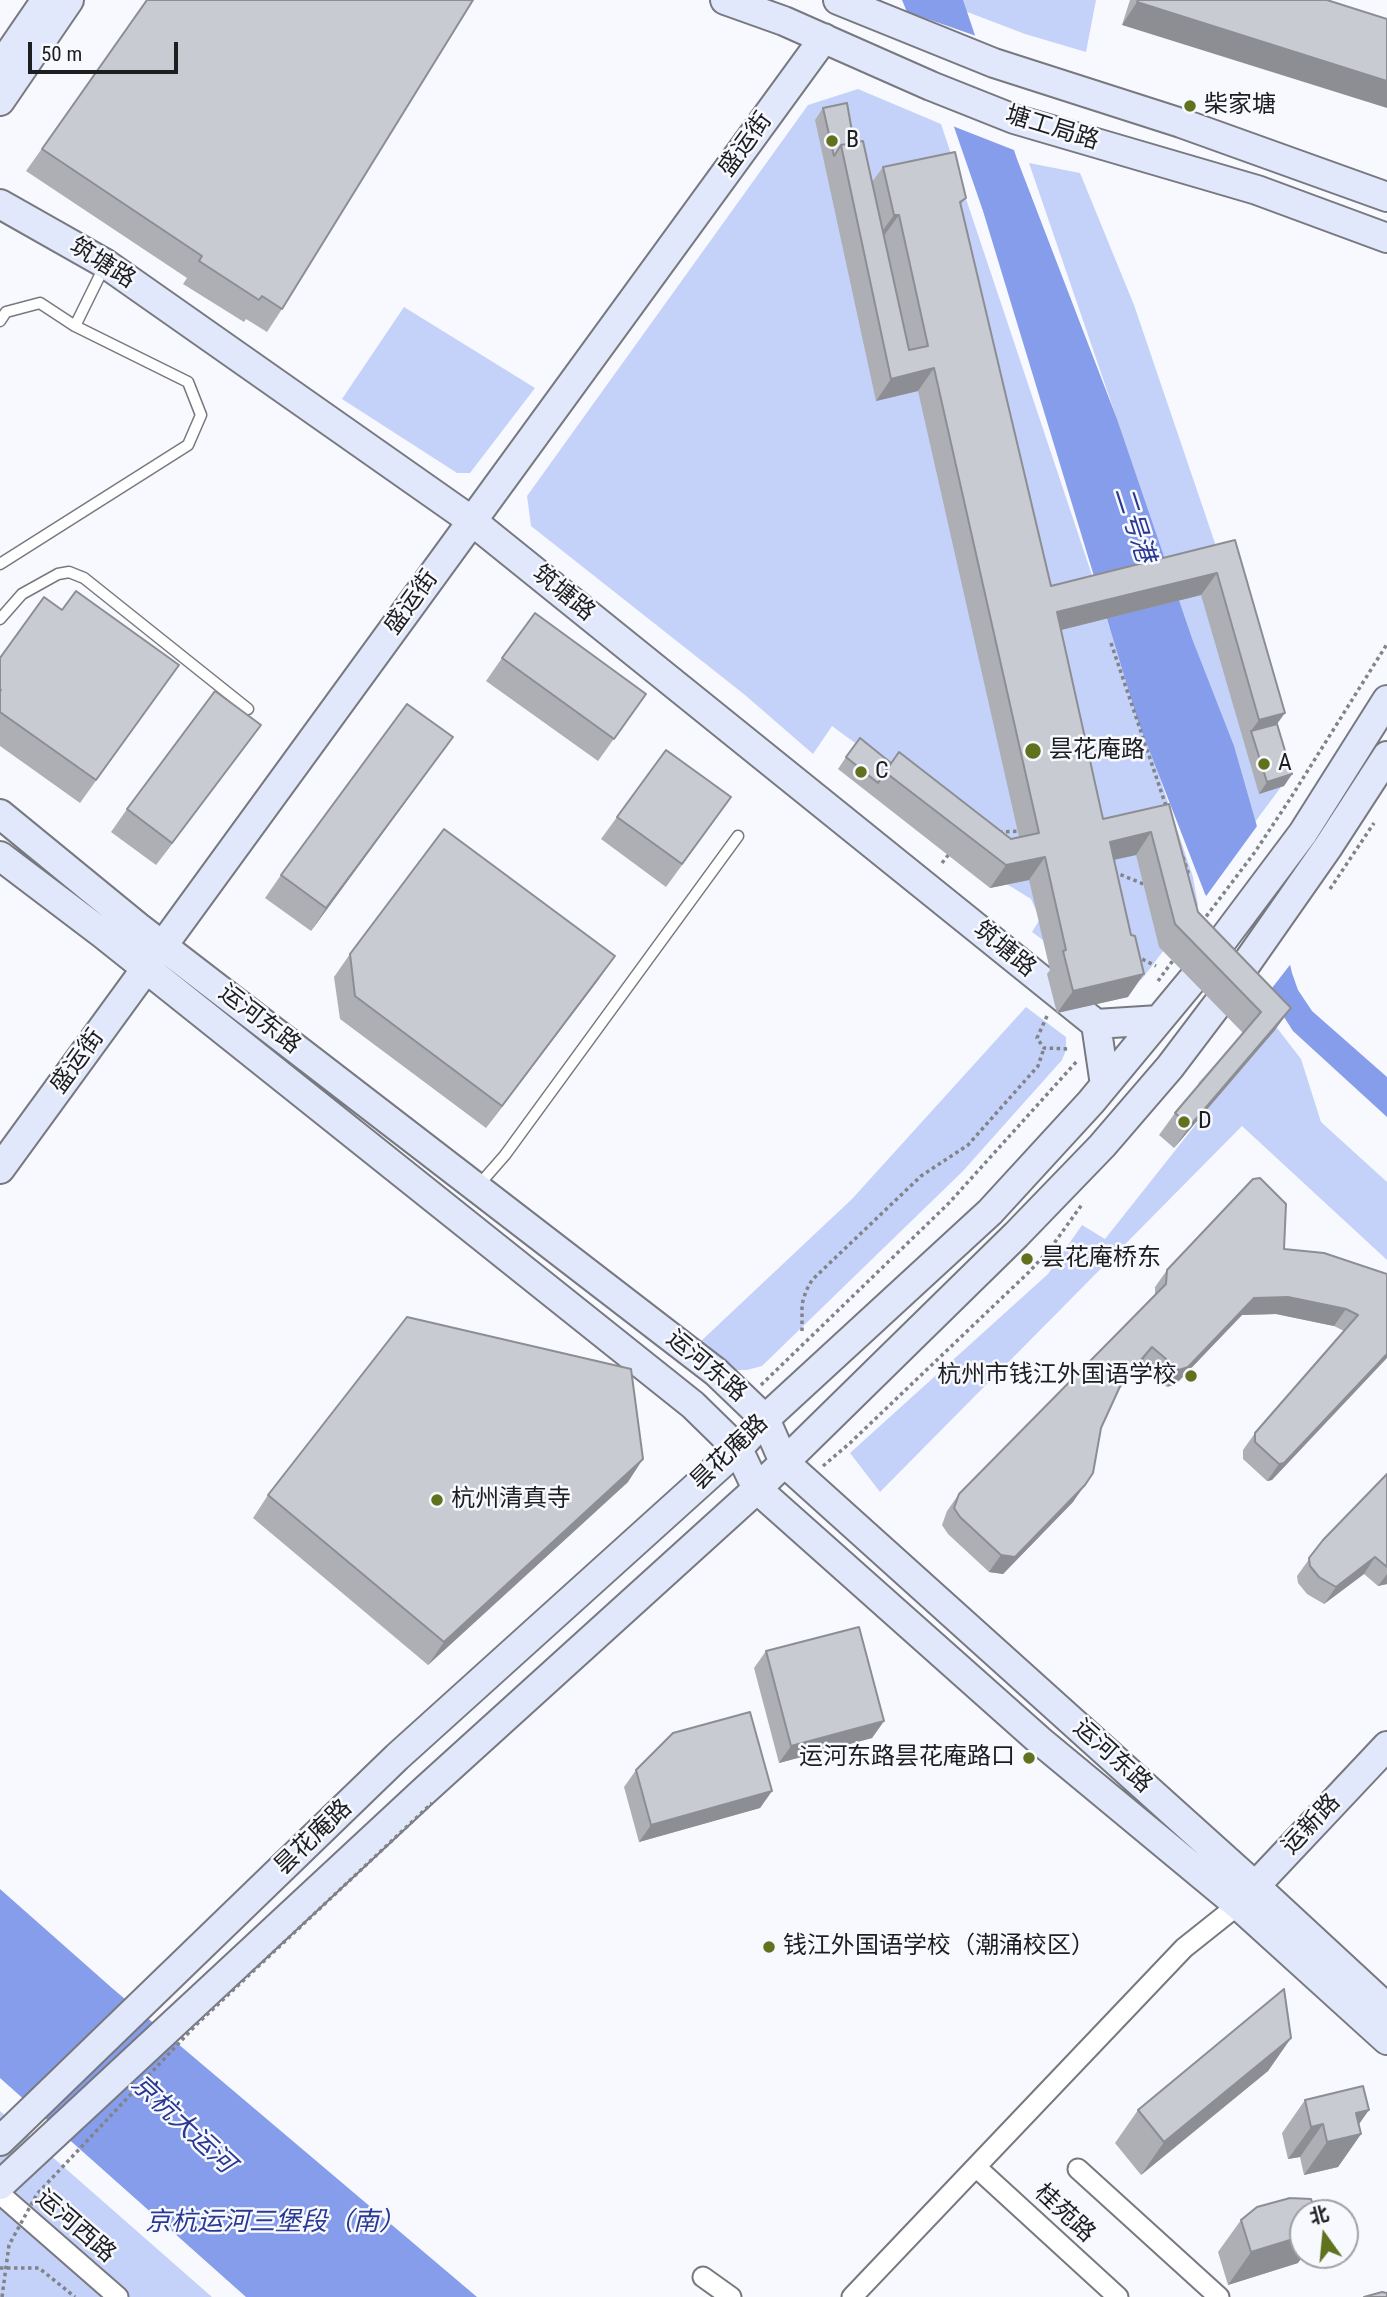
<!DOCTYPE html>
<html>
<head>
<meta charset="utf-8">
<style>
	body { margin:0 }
	#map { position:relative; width:1387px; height:2297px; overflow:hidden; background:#f7f9fe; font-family:"Roboto Condensed","Noto Sans SC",sans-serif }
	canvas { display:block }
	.north { position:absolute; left:1289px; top:2199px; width:70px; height:70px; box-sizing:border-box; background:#f7f9fe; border:2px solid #a0a1a5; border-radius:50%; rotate:345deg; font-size:19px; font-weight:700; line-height:28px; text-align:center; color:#1d1e20 }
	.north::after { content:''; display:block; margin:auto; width:24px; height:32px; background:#61721f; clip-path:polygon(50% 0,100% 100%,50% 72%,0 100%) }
	.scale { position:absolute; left:28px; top:42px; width:150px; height:32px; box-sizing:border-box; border:4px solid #1d1e20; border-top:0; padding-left:9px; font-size:21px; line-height:24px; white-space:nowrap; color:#1d1e20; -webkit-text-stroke:5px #f7f9fe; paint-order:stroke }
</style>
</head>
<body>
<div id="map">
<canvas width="1387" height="2297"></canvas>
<div class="north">北</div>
<div class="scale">50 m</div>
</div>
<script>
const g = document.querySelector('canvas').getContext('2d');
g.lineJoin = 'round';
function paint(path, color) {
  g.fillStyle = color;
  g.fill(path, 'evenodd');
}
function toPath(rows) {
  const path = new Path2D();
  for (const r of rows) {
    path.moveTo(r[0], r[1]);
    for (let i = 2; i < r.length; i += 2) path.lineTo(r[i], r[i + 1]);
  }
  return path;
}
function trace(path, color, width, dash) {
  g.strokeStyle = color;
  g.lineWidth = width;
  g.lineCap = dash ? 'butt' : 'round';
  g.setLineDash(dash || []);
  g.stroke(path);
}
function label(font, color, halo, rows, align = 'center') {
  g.font = font + ' "Roboto Condensed","Noto Sans SC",sans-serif';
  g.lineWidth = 5;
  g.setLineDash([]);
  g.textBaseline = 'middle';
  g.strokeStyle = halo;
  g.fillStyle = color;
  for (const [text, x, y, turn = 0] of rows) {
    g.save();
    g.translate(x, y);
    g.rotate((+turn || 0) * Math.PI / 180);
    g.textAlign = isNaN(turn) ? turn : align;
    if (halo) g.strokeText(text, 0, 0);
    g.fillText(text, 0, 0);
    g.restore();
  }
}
paint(toPath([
	[936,0,1096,0,1086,52,1025,34],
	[858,89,941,124,1193,877,1198,905,1142,979,1125,990,1109,989,1032,932,1040,919,1031,899,932,838,952,814,832,726,813,754,745,695,531,526,527,496,808,105],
	[1029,163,1080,173,1134,305,1285,749,1284,783,1255,822],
	[404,307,535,388,470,473,457,473,342,399],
	[1026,1007,1066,1037,1066,1050,1062,1060,963,1171,762,1366,747,1370,731,1370,722,1365,700,1342,852,1199],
	[1264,1011,1301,1059,1321,1122,1387,1182,1387,1260,1242,1126,880,1492,850,1453,1048,1274,1082,1225,1105,1239,1208,1109,1198,1083],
	[0,2111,212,2297,0,2297]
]), '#c4d2fa');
paint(toPath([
	[902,0,963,0,1017,159,1117,419,1193,641,1234,746,1258,830,1292,973,1298,990,1312,1011,1387,1077,1387,1117,1293,1031,1205,894,1138,721,983,211,953,124],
	[0,1889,112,1988,477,2297,246,2297,0,2078]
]), '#859deb');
paint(toPath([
	[902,10,979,37,1019,152,950,125],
	[1260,822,1293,961,1265,997,1204,899]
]), '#f7f9fe');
const lane = toPath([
	[0,321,6,312,40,303,75,326,188,382,201,415,188,445,0,564],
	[75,326,105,265],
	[0,619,22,594,58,574,69,572,84,578,248,709],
	[477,1187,505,1155,738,836]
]);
const street = toPath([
	[976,2167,1118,2297],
	[1078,2169,1219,2297],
	[0,2194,118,2297],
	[703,2277,731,2297],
	[852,2297,1184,1948,1238,1905]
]);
const secondary = toPath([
	[725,0,784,21,931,86,1014,119,1257,190,1387,238],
	[838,0,994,63,1181,123,1387,197],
	[0,67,46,0],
	[0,101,69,0],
	[0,204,106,264,472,521,1096,1024,1159,1020],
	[0,814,138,927,716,1372,765,1419,784,1462,1255,1886,1387,2008],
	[0,856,103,934,693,1405,738,1449,757,1489,1039,1740,1238,1905,1387,2040],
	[1096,1024,1105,1085],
	[0,1169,824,38],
	[1242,1900,1387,1746],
	[0,2141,397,1757,738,1449,765,1419,990,1212,1091,1102,1198,973,1303,833,1387,700],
	[0,2185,424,1791,757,1489,1016,1235,1102,1146,1170,1067,1223,997,1328,847,1387,756]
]);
trace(lane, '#77797f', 13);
trace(street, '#77797f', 23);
trace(secondary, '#77797f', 32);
trace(toPath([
	[1111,643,1166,806],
	[999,832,1022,831],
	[1183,857,1188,872,1185,874],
	[942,863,949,854],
	[1114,872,1146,885],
	[1330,889,1374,823],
	[1202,922,1255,852,1290,799,1387,644],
	[1136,956,1156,966],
	[1158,981,1174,959],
	[1047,1016,1037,1038,1044,1048,1070,1049],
	[802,1331,802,1304,806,1291,812,1280,921,1176,968,1145,1038,1066,1044,1048],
	[761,1385,949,1203,1078,1060],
	[823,1466,850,1443,1029,1272,1050,1249,1083,1203],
	[0,2268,39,2268,75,2297]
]), '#828387', 3.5, [3.5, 3.5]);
trace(lane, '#fff', 10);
trace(street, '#fff', 19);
trace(secondary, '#e1e8fc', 28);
trace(toPath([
	[2,2297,9,2245,37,2194,196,2025,432,1803]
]), '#828387', 3.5, [3.5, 3.5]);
paint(toPath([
	[147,0,282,309,267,332,246,319,244,322,183,284,187,278,26,171],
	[1130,0,1327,0,1122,25],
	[823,108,854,143,872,182,883,167,966,198,961,204,1051,586,1235,540,1277,724,1292,774,1284,786,1259,794,1201,595,1061,630,1103,819,1169,804,1198,912,1275,1030,1174,1148,1159,1135,1175,1113,1243,1033,1159,947,1136,855,1114,860,1128,997,1057,1013,1047,974,1050,970,1029,880,990,888,838,769,846,757,891,763,1011,839,1019,837,918,391,876,401,815,120],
	[62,610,179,665,80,803,0,746,0,658],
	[502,658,646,694,598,761,486,681],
	[261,725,156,865,111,832,127,809],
	[437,759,311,931,265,898,281,875],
	[617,817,715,820,666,887,601,839],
	[350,954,599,979,486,1128,340,1019,334,977],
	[1284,1249,1387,1274,1272,1480,1267,1481,1243,1459,1243,1450,1255,1433,1344,1331,1334,1326,1276,1314,1242,1315,1176,1384,1167,1387,1140,1364,1120,1388,1101,1428,1073,1502,1003,1574,989,1572,948,1534,942,1525,947,1511,959,1494,1155,1295,1155,1287,1167,1270],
	[1387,1474,1387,1584,1378,1586,1364,1574,1324,1604,1307,1594,1298,1583,1297,1576,1323,1540],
	[628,1482,428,1665,253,1518,268,1495],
	[766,1651,884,1721,872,1738,779,1763,754,1668],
	[636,1770,772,1791,760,1808,639,1842,624,1787],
	[1291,2038,1268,2071,1141,2175,1115,2143,1138,2110],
	[1305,2100,1359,2125,1361,2134,1338,2167,1304,2175,1300,2157,1288,2159,1282,2133],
	[1241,2220,1298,2263,1228,2285,1218,2252]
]), '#adafb5');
paint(toPath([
	[1137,2,1387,81,1387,108,1122,25],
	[894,215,899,215,883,237,878,237],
	[934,368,918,391,876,401,891,379],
	[1217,573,1201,595,1041,635,1057,612],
	[1285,713,1269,735,1251,731,1259,720],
	[261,725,245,747,156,865,172,843],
	[453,737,437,759,311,931,326,908],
	[1292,774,1284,786,1259,794,1267,782],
	[1151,832,1136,855,1094,864,1110,842],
	[1045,857,1029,880,990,888,1006,865],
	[615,956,599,979,486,1128,502,1106],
	[1144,974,1128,997,1057,1013,1073,991],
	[1291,1008,1275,1030,1174,1148,1190,1126],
	[1288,1297,1346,1309,1334,1326,1276,1314,1242,1315,1176,1384,1167,1387,1179,1370,1254,1298],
	[1152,1347,1140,1364,1111,1399,1122,1382],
	[1387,1354,1387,1358,1272,1480,1267,1481,1279,1464],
	[643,1459,628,1482,428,1665,444,1642],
	[1085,1485,1073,1502,1003,1574,989,1572,1001,1555],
	[1375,1557,1364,1574,1324,1604,1336,1587],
	[1387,1574,1387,1584,1378,1586],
	[884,1721,872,1738,779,1763,791,1746],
	[772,1791,760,1808,639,1842,651,1825],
	[1291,2038,1268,2071,1141,2175,1164,2142],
	[1369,2110,1350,2137,1361,2134,1338,2167,1304,2175,1327,2142,1356,2113],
	[1323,2124,1300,2157,1288,2159,1311,2127],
	[1303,2236,1303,2255,1304,2255,1298,2263,1228,2285,1251,2252]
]), '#8d8e93');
const building = toPath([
	[147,0,473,0,282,309,262,296,259,300,199,261,202,256,42,149,147,0],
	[1138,0,1327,0,1387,19,1387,81,1137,2,1138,0],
	[847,103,854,143,841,145,834,156,823,108,847,103],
	[863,141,909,350,928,346,899,215,894,215,883,167,955,152,966,198,960,202,1051,586,1235,540,1285,713,1259,720,1217,573,1057,612,1103,819,1169,804,1198,912,1291,1008,1190,1126,1175,1113,1261,1012,1175,924,1151,832,1110,842,1131,935,1135,936,1144,974,1073,991,1063,951,1066,950,1045,857,1006,865,885,772,899,752,1011,839,1039,833,934,368,891,379,841,145,863,141],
	[76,591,179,665,96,780,0,712,0,691,1,690,0,689,0,658,44,597,62,610,76,591],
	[535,613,646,694,614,739,502,658,535,613],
	[215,691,261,725,172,843,127,809,215,691],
	[407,704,453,737,326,908,281,875,407,704],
	[1277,724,1292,774,1267,782,1251,731,1277,724],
	[860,738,891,763,878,783,846,757,860,738],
	[666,750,731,797,682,864,617,817,666,750],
	[444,829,615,956,502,1106,355,996,350,954,444,829],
	[1260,1178,1286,1204,1284,1249,1324,1253,1387,1274,1387,1354,1284,1463,1279,1464,1255,1442,1255,1433,1358,1315,1346,1309,1288,1297,1254,1298,1188,1367,1179,1370,1152,1347,1122,1382,1101,1428,1093,1473,1085,1485,1015,1557,1001,1555,960,1517,954,1508,959,1494,1166,1284,1167,1270,1253,1179,1260,1178],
	[407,1317,631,1369,643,1459,444,1642,268,1495,407,1317],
	[1387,1474,1387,1567,1375,1557,1336,1587,1319,1577,1310,1566,1309,1558,1323,1540,1387,1474],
	[859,1627,884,1721,791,1746,766,1651,859,1627],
	[750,1712,772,1791,651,1825,636,1770,673,1733,750,1712],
	[1284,1989,1291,2038,1164,2142,1138,2110,1284,1989],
	[1363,2086,1369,2110,1356,2113,1361,2134,1327,2142,1323,2124,1311,2127,1305,2100,1363,2086],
	[1290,2198,1311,2199,1316,2213,1303,2213,1303,2236,1251,2252,1241,2220,1257,2207,1290,2198],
	[1382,2292,1387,2293,1387,2297,1364,2297,1382,2292]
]);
paint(building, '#c9cbd2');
trace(building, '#8d8e93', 2);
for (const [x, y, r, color] of [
	[1190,106,7,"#61721f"],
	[832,141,7,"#61721f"],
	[1033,751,9,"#61721f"],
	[1264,764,7,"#61721f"],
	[861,772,7,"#61721f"],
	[1184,1122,7,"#61721f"],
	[1027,1259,7,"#61721f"],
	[1191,1376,7,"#61721f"],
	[437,1500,7,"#61721f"],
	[1029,1758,7,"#61721f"],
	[769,1947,7,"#61721f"]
]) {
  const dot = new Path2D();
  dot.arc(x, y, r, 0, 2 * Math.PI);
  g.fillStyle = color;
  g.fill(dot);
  trace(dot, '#f7f9fe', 2.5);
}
label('24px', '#1d1e20', '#f7f9fe', [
	["柴家塘",1204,106],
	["B",846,141],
	["昙花庵路",1049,751],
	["A",1278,764],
	["C",875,772],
	["D",1198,1122],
	["昙花庵桥东",1041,1259],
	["杭州市钱江外国语学校",1177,1376,"right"],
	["杭州清真寺",451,1500],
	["运河东路昙花庵路口",1015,1758,"right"],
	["钱江外国语学校（潮涌校区）",783,1947]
], 'left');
label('24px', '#1d1e20', '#f7f9fe', [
	["塘工局路",1052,129,17],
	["盛运街",746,145,-54],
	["筑塘路",102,264,32],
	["筑塘路",563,594,39],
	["盛运街",412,603,-54],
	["筑塘路",1004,950,39],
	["运河东路",259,1020,38],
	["盛运街",78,1062,-54],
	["运河东路",706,1367,40],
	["昙花庵路",730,1453,-44],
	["运河东路",1112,1757,42],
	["运新路",1312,1825,-47],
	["昙花庵路",314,1838,-44],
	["桂苑路",1064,2214,43],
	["运河西路",75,2227,41]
]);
label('italic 26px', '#293993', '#f7f9fe', [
	["二号港",1133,525,72],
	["京杭大运河",182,2125,43],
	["京杭运河三堡段（南）",275,2223]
]);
</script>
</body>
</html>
